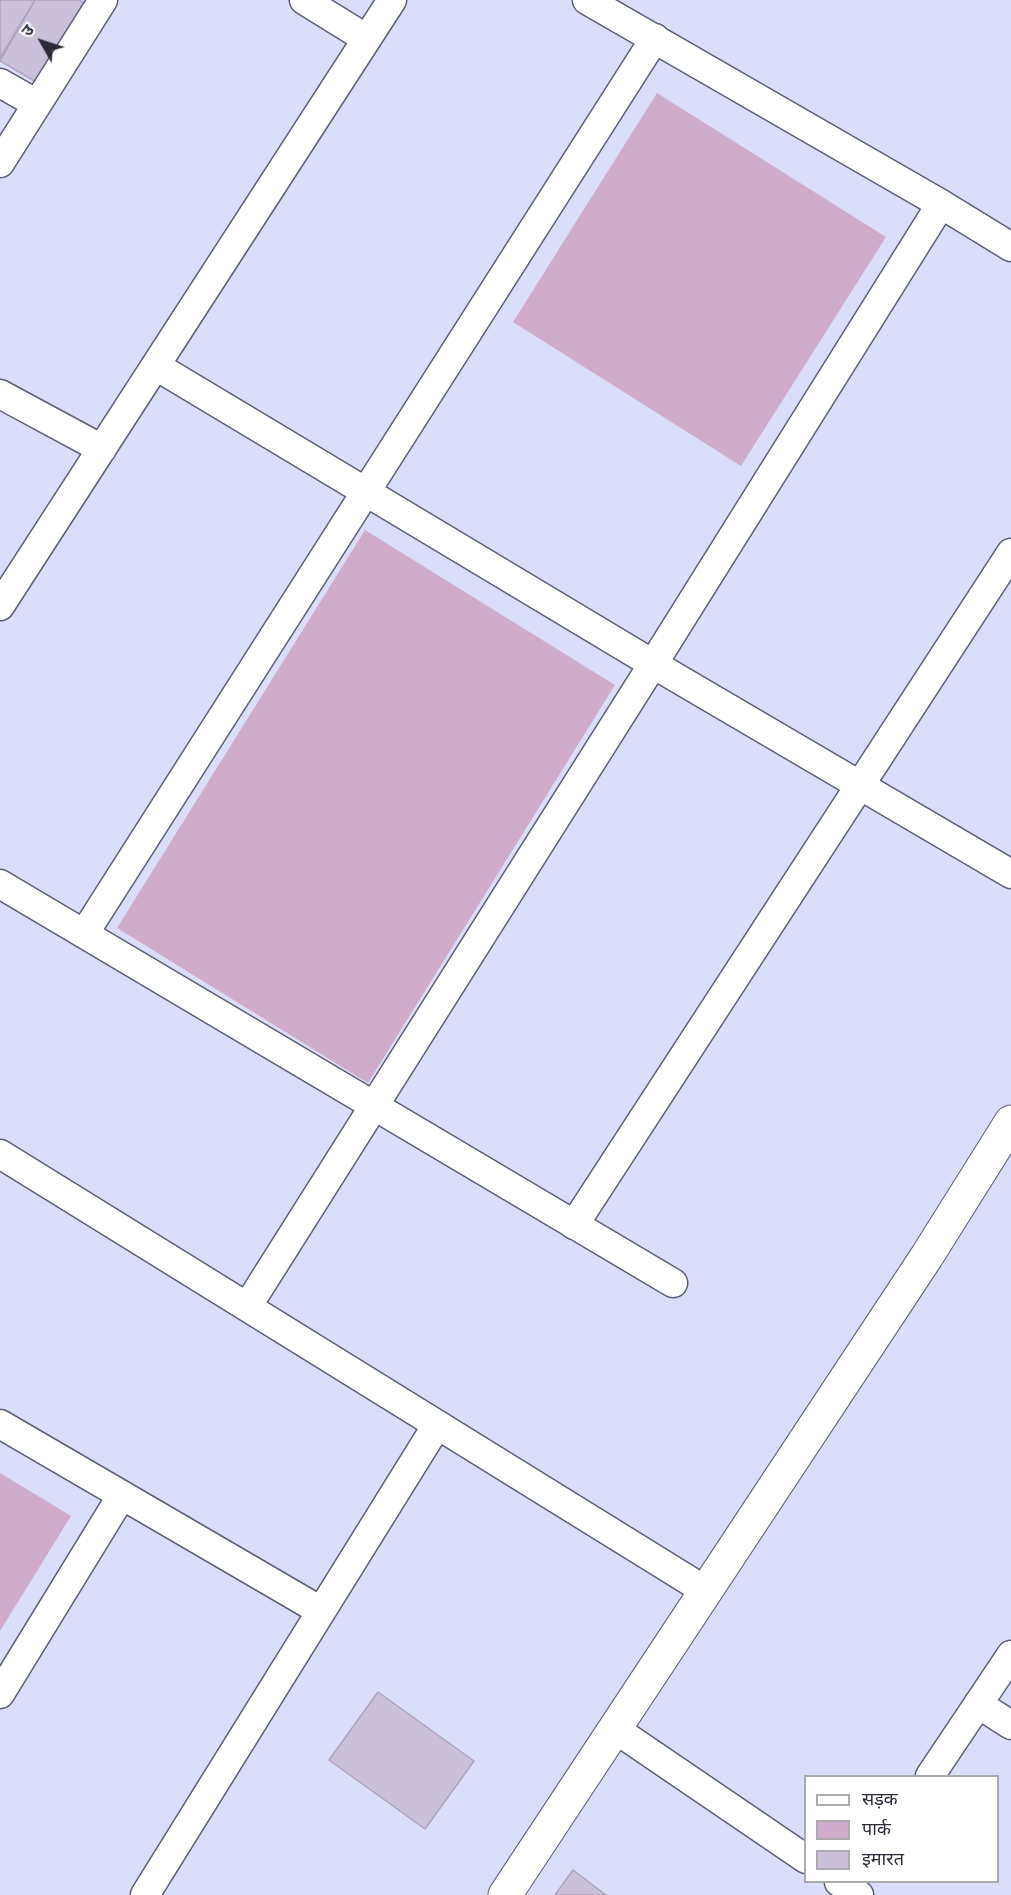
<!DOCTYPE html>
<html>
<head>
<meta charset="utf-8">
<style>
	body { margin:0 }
	#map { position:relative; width:1011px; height:1895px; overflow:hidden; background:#dadefb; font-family:Cabin,"Noto Sans Devanagari",sans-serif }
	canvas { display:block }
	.legend { position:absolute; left:804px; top:1775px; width:195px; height:108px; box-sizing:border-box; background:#fff; border:2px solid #aaaaaf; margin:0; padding:8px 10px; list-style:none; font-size:18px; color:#2a2b36 }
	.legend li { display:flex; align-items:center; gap:12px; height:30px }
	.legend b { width:30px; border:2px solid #aaaaaf }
	.north { position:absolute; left:12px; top:12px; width:60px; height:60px; -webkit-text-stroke:4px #fff; paint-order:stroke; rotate:309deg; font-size:16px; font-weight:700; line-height:24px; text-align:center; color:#2a2b36 }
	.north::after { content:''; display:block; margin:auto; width:21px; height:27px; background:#2a2b36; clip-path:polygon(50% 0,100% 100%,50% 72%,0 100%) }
</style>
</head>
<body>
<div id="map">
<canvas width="1011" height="1895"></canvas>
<ul class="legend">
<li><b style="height:8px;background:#fff"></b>सड़क</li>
<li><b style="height:16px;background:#d0accc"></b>पार्क</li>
<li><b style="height:16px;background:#cbc0db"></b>इमारत</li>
</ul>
<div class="north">उ</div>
</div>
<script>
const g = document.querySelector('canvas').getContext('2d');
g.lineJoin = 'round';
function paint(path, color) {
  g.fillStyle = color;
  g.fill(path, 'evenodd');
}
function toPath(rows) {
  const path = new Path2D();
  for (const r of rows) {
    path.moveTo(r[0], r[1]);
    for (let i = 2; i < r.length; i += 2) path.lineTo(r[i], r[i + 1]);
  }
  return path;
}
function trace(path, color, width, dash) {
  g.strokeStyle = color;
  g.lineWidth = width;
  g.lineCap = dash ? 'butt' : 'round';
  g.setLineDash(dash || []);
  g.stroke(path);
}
paint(toPath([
	[657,93,886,237,741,466,513,322],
	[365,530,615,685,368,1083,117,928],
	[0,1473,71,1516,0,1631]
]), '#d0accc');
const building = toPath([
	[0,0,35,0,0,58,0,0],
	[35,0,79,0,86,4,38,83,0,61,35,0],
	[378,1692,474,1761,425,1829,329,1760,378,1692],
	[573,1870,606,1895,555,1895,573,1870]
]);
paint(building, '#cbc0db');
trace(building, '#aea3be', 1.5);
const minor = toPath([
	[304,0,367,39],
	[587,0,941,204,1011,247],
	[0,83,37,104],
	[0,163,103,0],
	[156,366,653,664,1011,874],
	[0,394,102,449],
	[0,606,392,0],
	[0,884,673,1283],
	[84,934,655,38],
	[0,1154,706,1591],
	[574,1225,1011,553],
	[247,1307,653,664,941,204],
	[0,1424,321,1611],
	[0,1694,122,1495],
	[978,1704,1011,1725],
	[615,1729,806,1859],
	[930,1776,1011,1655],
	[839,1882,859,1895],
	[145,1895,437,1425]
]);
const tertiary = toPath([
	[505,1895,927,1256,1011,1122]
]);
trace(minor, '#5b5e76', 31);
trace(tertiary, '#5b5e76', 35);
trace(minor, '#fff', 28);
trace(tertiary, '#fff', 33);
</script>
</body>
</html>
